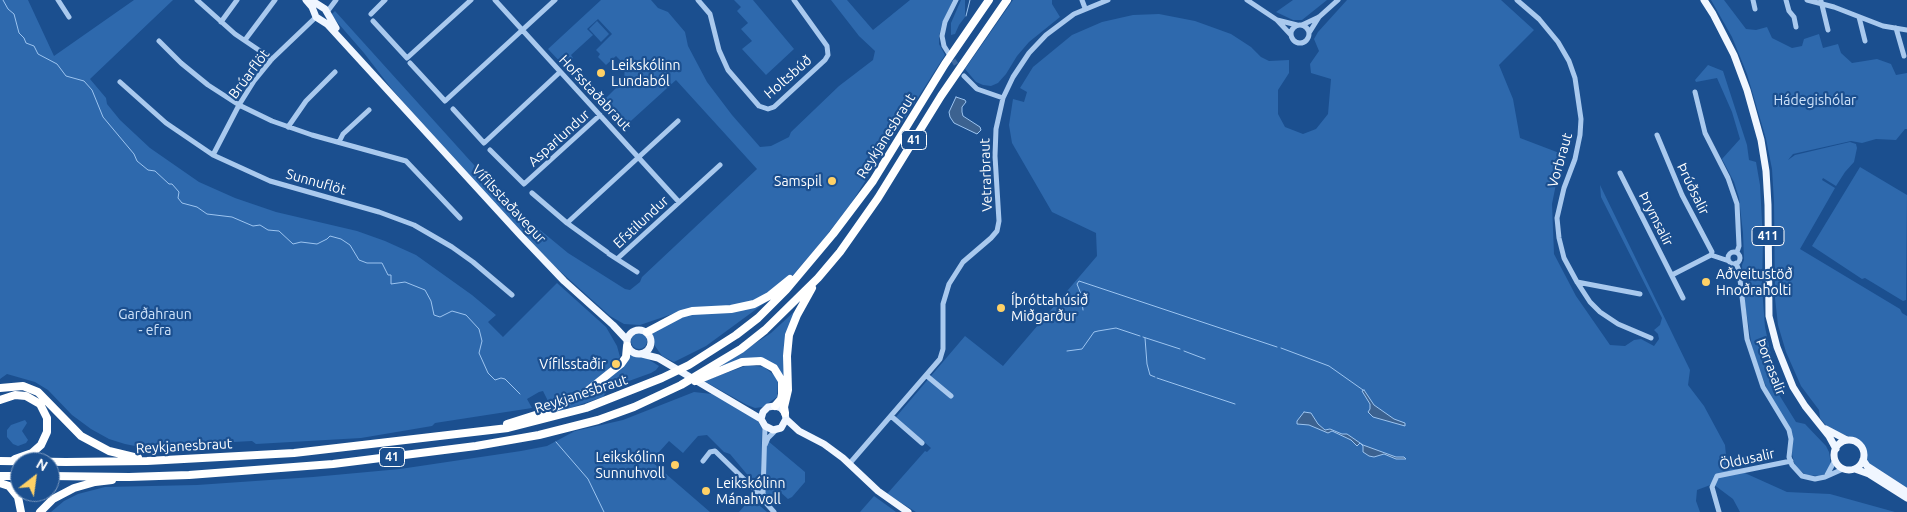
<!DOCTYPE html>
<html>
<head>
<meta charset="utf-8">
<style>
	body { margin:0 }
	#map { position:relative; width:1907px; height:512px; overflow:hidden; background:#1b4f8f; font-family:Ubuntu,sans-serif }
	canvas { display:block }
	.north { position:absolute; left:10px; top:452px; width:50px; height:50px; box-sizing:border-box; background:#1b4f8f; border:1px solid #7695bc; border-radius:50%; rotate:30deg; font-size:14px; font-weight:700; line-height:20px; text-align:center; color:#fff }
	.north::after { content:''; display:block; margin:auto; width:18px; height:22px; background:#ffd166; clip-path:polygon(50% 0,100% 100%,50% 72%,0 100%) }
</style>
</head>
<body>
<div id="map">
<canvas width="1907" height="512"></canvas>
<div class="north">N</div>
</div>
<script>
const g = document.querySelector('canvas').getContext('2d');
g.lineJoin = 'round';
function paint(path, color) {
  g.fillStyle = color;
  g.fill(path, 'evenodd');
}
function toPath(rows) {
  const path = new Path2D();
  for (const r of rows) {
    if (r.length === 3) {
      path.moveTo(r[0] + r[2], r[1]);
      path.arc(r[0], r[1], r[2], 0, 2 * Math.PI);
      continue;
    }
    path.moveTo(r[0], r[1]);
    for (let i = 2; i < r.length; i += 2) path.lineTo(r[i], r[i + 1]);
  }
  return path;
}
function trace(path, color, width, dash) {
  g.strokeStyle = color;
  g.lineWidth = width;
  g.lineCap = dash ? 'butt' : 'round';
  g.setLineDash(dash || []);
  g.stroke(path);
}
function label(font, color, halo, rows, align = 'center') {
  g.font = font + ' Ubuntu,sans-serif';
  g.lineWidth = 4.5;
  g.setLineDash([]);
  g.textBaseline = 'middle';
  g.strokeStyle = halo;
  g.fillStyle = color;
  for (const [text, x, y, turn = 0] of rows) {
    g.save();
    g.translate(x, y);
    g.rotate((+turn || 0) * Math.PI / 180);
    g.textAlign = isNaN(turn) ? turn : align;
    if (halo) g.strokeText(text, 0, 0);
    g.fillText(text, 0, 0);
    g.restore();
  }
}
paint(toPath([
	[0,0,28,0,54,56,134,0,173,0,90,79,106,98,107,104,120,120,150,148,199,182,235,198,276,212,357,231,385,241,416,255,472,295,496,315,488,322,503,337,557,283,606,327,617,346,620,357,600,378,577,394,557,404,550,405,543,391,539,392,527,399,532,408,435,423,432,426,361,438,256,444,252,441,140,447,125,444,109,439,91,429,72,415,48,390,35,382,7,374,0,379],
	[601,0,651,0,658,8,668,12,685,32,688,46,707,82,732,115,760,147,771,146,789,137,791,132,839,86,873,60,875,51,859,36,831,0,847,0,873,30,910,0,953,0,942,24,939,36,939,44,945,55,852,202,823,240,793,275,772,291,752,301,732,307,687,309,640,325,624,324,610,316,552,264,435,139,391,88,364,53,331,15,335,11,511,206,568,253,625,289,630,290,640,282,642,277,757,169,676,80,622,129,567,70,571,66,604,100,624,80,625,65,616,56,606,65,598,57,600,54,596,50,612,34,598,19,587,29,593,35,571,55,573,58,564,66,548,49],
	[734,0,753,0,794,49,766,75,742,49,752,41,741,29,748,23,737,11,741,7],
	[961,0,965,0,965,17,959,25,955,34,951,35,951,23],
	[1013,0,1052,0,1052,4,1060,17,1029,42,1017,56,1006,74,998,83,991,86,983,85,976,82,965,69],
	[1293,0,1327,0,1302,20,1293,20,1276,12],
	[1347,0,1501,0,1534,30,1499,65,1513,99,1520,138,1562,154,1552,204,1554,254,1576,296,1610,345,1625,346,1634,340,1641,339,1654,346,1659,339,1658,334,1654,330,1660,325,1662,318,1601,197,1600,185,1690,370,1688,385,1704,406,1725,445,1727,465,1787,492,1830,494,1895,512,1740,512,1733,499,1713,484,1697,490,1696,501,1700,512,916,512,887,494,925,451,927,452,931,448,896,417,965,336,1003,366,1097,256,1096,233,1052,212,1012,143,1009,125,1013,99,1024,102,1027,92,1020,88,1033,67,1072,35,1102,22,1133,15,1159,14,1195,21,1231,34,1251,47,1261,57,1269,61,1289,60,1289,73,1278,90,1278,114,1285,127,1303,134,1316,129,1328,114,1331,79,1311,73,1310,64,1319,51,1314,39,1318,32],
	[1711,0,1724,0,1746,29,1756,30,1767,27,1772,38,1792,48,1802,46,1804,39,1819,34,1823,48,1838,44,1841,53,1852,63,1877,59,1891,64,1896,75,1907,73,1907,129,1905,129,1896,140,1876,139,1862,143,1851,141,1793,154,1788,160,1795,155,1850,142,1856,144,1857,148,1854,162,1845,172,1836,186,1823,178,1822,180,1835,188,1800,249,1900,309,1902,313,1907,316,1907,490,1871,467,1865,459,1864,448,1857,440,1828,428,1820,418,1819,410,1801,386,1786,352,1778,325,1775,298,1774,202,1772,169,1766,139,1747,74,1732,37],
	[597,21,609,34,601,42,589,29],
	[1708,65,1723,71,1747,145,1749,160,1756,162,1760,185,1763,240,1762,288,1765,327,1772,360,1776,366,1773,385,1796,422,1805,424,1826,446,1829,452,1831,465,1826,474,1820,476,1806,475,1795,466,1792,454,1793,435,1769,394,1753,353,1745,304,1742,265,1744,260,1743,233,1739,198,1734,182,1722,159,1740,139,1732,112,1717,78,1696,82,1695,80],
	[1860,167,1907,195,1906,300,1903,301,1865,278,1862,279,1812,246],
	[766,302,706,346,674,362,662,356,655,346,652,332,683,315],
	[795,311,787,332,784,348,785,380,769,361,720,366,771,333],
	[639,341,8],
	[631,354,643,356,659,366,656,370,651,373,615,386,608,390,603,397,549,415,549,413,629,359],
	[748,365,764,367,774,375,778,380,777,397,763,407,755,408,747,405,704,381],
	[694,392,712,394,756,418,762,428,761,491,730,454,724,452,707,435,698,436,683,453,669,441,651,461,710,512,51,512,64,501,78,494,105,487,197,485,313,477,400,469,521,451,547,446,575,431,623,420],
	[25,420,27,423,22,431,28,440,26,443,18,446,13,444,7,437,7,430,11,425],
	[768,441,805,472,805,482,792,497,788,499,778,490,767,501,765,493,765,451],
	[874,496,892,509,896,512,860,512],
	[751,498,767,512,739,512]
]), '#2e69ad');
const water = toPath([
	[956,97,965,100,966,102,962,107,962,112,963,116,980,127,981,130,977,134,954,123,950,117,949,112,956,97],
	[1364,390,1374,405,1394,419,1405,423,1405,426,1373,417,1368,412,1370,409,1370,404,1362,391,1364,390],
	[1304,412,1311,413,1318,424,1325,430,1330,429,1342,434,1347,434,1363,445,1396,457,1404,457,1406,459,1396,459,1384,454,1374,457,1369,456,1363,452,1363,446,1360,443,1357,446,1351,440,1332,431,1328,433,1309,425,1297,424,1297,421,1304,412]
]);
paint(water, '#3c6290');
trace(water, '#9cc4f0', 1);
trace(toPath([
	[3,0,8,9,14,14,19,33,24,38,26,43,34,46,38,54,57,64,66,76,84,81,92,90,103,117,134,154,137,161,148,170,155,171,169,184,172,184,179,192,178,198,182,203,197,207,207,214,232,217,253,226,260,225,268,230,279,231,293,244,301,242,317,244,327,239,330,236,341,239,350,245,359,260,367,263,382,263,388,275,391,275,391,284,405,282,425,290,431,301,434,315,440,317,452,311,466,315,479,329,482,341,479,353,488,373,495,380,501,378,505,379,520,394],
	[966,16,970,0],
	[1083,310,1081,294,1077,284,1079,281,1277,347],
	[1143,337,1180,349],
	[1145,338,1147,364,1150,375,1155,377],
	[1281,348,1329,366,1363,390],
	[1067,351,1082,349,1094,332,1098,331,1116,328,1140,336],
	[1184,351,1205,359],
	[1157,378,1235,404],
	[556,442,588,479,604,512]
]), '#9cc4f0', 1);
trace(toPath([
	[949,54,960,70]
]), '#3d69a0', 5, [5, 2.5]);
trace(toPath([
	[58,0,69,17],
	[197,0,235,34,272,59],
	[495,0,679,202],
	[698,0,710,14,719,50,728,70,759,106,768,109,774,107,825,60,828,55,827,46,794,0],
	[1082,0,1085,8],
	[1247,0,1277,20,1297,25],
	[1517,0,1539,19,1558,42,1569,61,1575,78,1581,119,1580,135,1575,159,1564,188,1557,218,1559,238,1564,258,1577,282,1590,302,1600,312,1618,324,1651,338],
	[1753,0,1755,9],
	[1786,0,1789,11,1794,17,1796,27],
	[1807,0,1834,7,1883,26,1907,30],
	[1821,1,1828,30],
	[327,12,336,0],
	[371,14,385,0],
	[1859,17,1865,41],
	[1277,20,1291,35],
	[373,21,407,58,471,0],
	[221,22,237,0],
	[1300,34,9],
	[1302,25,1319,17,1338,0],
	[1896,28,1904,56],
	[1309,33,1319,17],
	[245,40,275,0],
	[159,41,181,63,208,85,239,105,272,121,312,135,406,161,460,218],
	[949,54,944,46,942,36,945,22,956,0],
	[410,63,445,101,555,0],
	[964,76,977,89,1003,98],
	[120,82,166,123,213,155,270,181,379,212,414,225,452,247,473,262,512,295],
	[1695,92,1705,133,1728,178,1737,204,1739,246,1737,252],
	[453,109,484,143,560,72],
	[288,127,306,101,335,72],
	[1657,135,1682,195,1712,252,1711,255],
	[339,142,343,134,369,110],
	[490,150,524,184,600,115],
	[213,155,239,105,254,81,272,59,316,17],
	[1620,173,1683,298],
	[532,193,567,223,607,252],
	[567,223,678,121],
	[1734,258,6],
	[609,254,637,272],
	[1711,255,1729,261],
	[617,259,720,165],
	[1736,263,1739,271,1747,339,1763,387,1789,430,1791,439,1789,457,1792,465,1802,476,1815,479,1825,477,1843,469],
	[1672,275,1711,255],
	[1577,282,1640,294],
	[927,376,951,396],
	[891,416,922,443],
	[765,426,763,493,766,503,774,512],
	[765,445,768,438,776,430],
	[703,461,710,452,715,451,752,487,758,493,763,493],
	[850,463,940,359,943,349,943,304,949,284,963,262,991,238,997,231,999,221,995,156,996,129,1003,98,1013,77,1029,53,1046,35,1074,14,1108,0],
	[1827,475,1835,460],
	[1719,512,1712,487,1717,476,1791,461]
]), '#a9c9ee', 5);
trace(toPath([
	[306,0,312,7,316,17,327,24,521,236,564,281,613,325,627,340],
	[311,0,325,9,336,28],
	[1704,0,1713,14,1734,55,1747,90,1761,140,1766,171,1768,205,1769,316,1777,347,1793,387,1805,406,1829,436,1836,449],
	[639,342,12],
	[642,354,658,358,761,419],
	[786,419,781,428,773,430,765,426,761,419,763,412,768,407,775,406,781,408,785,413,786,419,799,431,824,444,843,458,878,491,908,512],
	[1826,429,1847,440],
	[1849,455,15],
	[1863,460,1867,466,1907,492],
	[1855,469,1869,474,1907,498]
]), '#f0f6ff', 7);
trace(toPath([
	[647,332,681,314,692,311,731,309,754,304,769,296,790,279],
	[695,381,742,362,761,361,774,368,782,381,782,394,781,399,775,406],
	[0,388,23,386,38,392,81,436,109,451,138,458],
	[0,400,15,395,26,396,40,404,47,418,47,432,41,445,32,453,15,459],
	[785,413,784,407,788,390,787,356,789,335,797,315,812,288],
	[507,424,548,411,586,392,621,364,626,357,627,346],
	[0,461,66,462,147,461,294,453,508,428,586,408,662,378,689,365,736,335,758,318,786,290,833,234,873,181,945,64,989,0],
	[0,476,20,476],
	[50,476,129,477,189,475,333,464,476,446,539,435,598,420,634,407,681,385,741,349,765,330,818,278,840,252,878,198,941,96,1007,0],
	[0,483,9,486,18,497,21,512],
	[40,512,53,499,74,488,95,482,112,480]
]), '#fff', 8);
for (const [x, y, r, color] of [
	[601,73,5,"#ffd166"],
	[832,181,5,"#ffd166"],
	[1706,282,5,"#ffd166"],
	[1001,308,5,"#ffd166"],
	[616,364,5,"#ffd166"],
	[675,465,5,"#ffd166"],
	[706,491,5,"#ffd166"]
]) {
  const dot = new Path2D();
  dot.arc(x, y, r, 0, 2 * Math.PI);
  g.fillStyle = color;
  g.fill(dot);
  trace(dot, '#1b4f8f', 2);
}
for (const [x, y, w] of [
	[914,140,25],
	[1768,236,32],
	[392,457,25]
]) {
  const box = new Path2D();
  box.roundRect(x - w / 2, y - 9.5, w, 19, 4);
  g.fillStyle = '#1b4f8f';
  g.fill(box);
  trace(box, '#fff', 1);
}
label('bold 12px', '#fff', null, [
	["41",914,140],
	["411",1768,236],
	["41",392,457]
]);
label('14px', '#fff', '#1b4f8f', [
	["Leikskólinn",611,65],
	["Lundaból",611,81],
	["Samspil",822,181,"right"],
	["Aðveitustöð",1716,274],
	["Hnoðraholti",1716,290],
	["Íþróttahúsið",1011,300],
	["Miðgarður",1011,316],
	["Vífilsstaðir",606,364,"right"],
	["Leikskólinn",665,457,"right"],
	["Sunnuhvoll",665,473,"right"],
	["Leikskólinn",716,483],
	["Mánahvoll",716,499]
], 'left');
label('14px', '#fff', '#1b4f8f', [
	["Brúarflöt",249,74,-53],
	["Holtsbúð",788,77,-41],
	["Hofsstaðabraut",595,93,47],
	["Reykjanesbraut",886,136,-58],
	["Asparlundur",559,138,-42],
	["Vorbraut",1560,160,-74],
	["Vetrarbraut",986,175,-92],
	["Sunnuflöt",316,182,16],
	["Þrúðsalir",1693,189,64],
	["Vífilsstaðavegur",509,204,47],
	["Þrymsalir",1656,219,63],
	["Efstilundur",641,222,-43],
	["Þorrasalir",1771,367,69],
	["Reykjanesbraut",581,394,-18],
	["Reykjanesbraut",184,446,-3],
	["Öldusalir",1747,459,-12]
]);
label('14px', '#cfe3fa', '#1b4f8f', [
	["Hádegishólar",1815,100],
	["Garðahraun",155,314],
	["- efra",155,330]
]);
</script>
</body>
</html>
